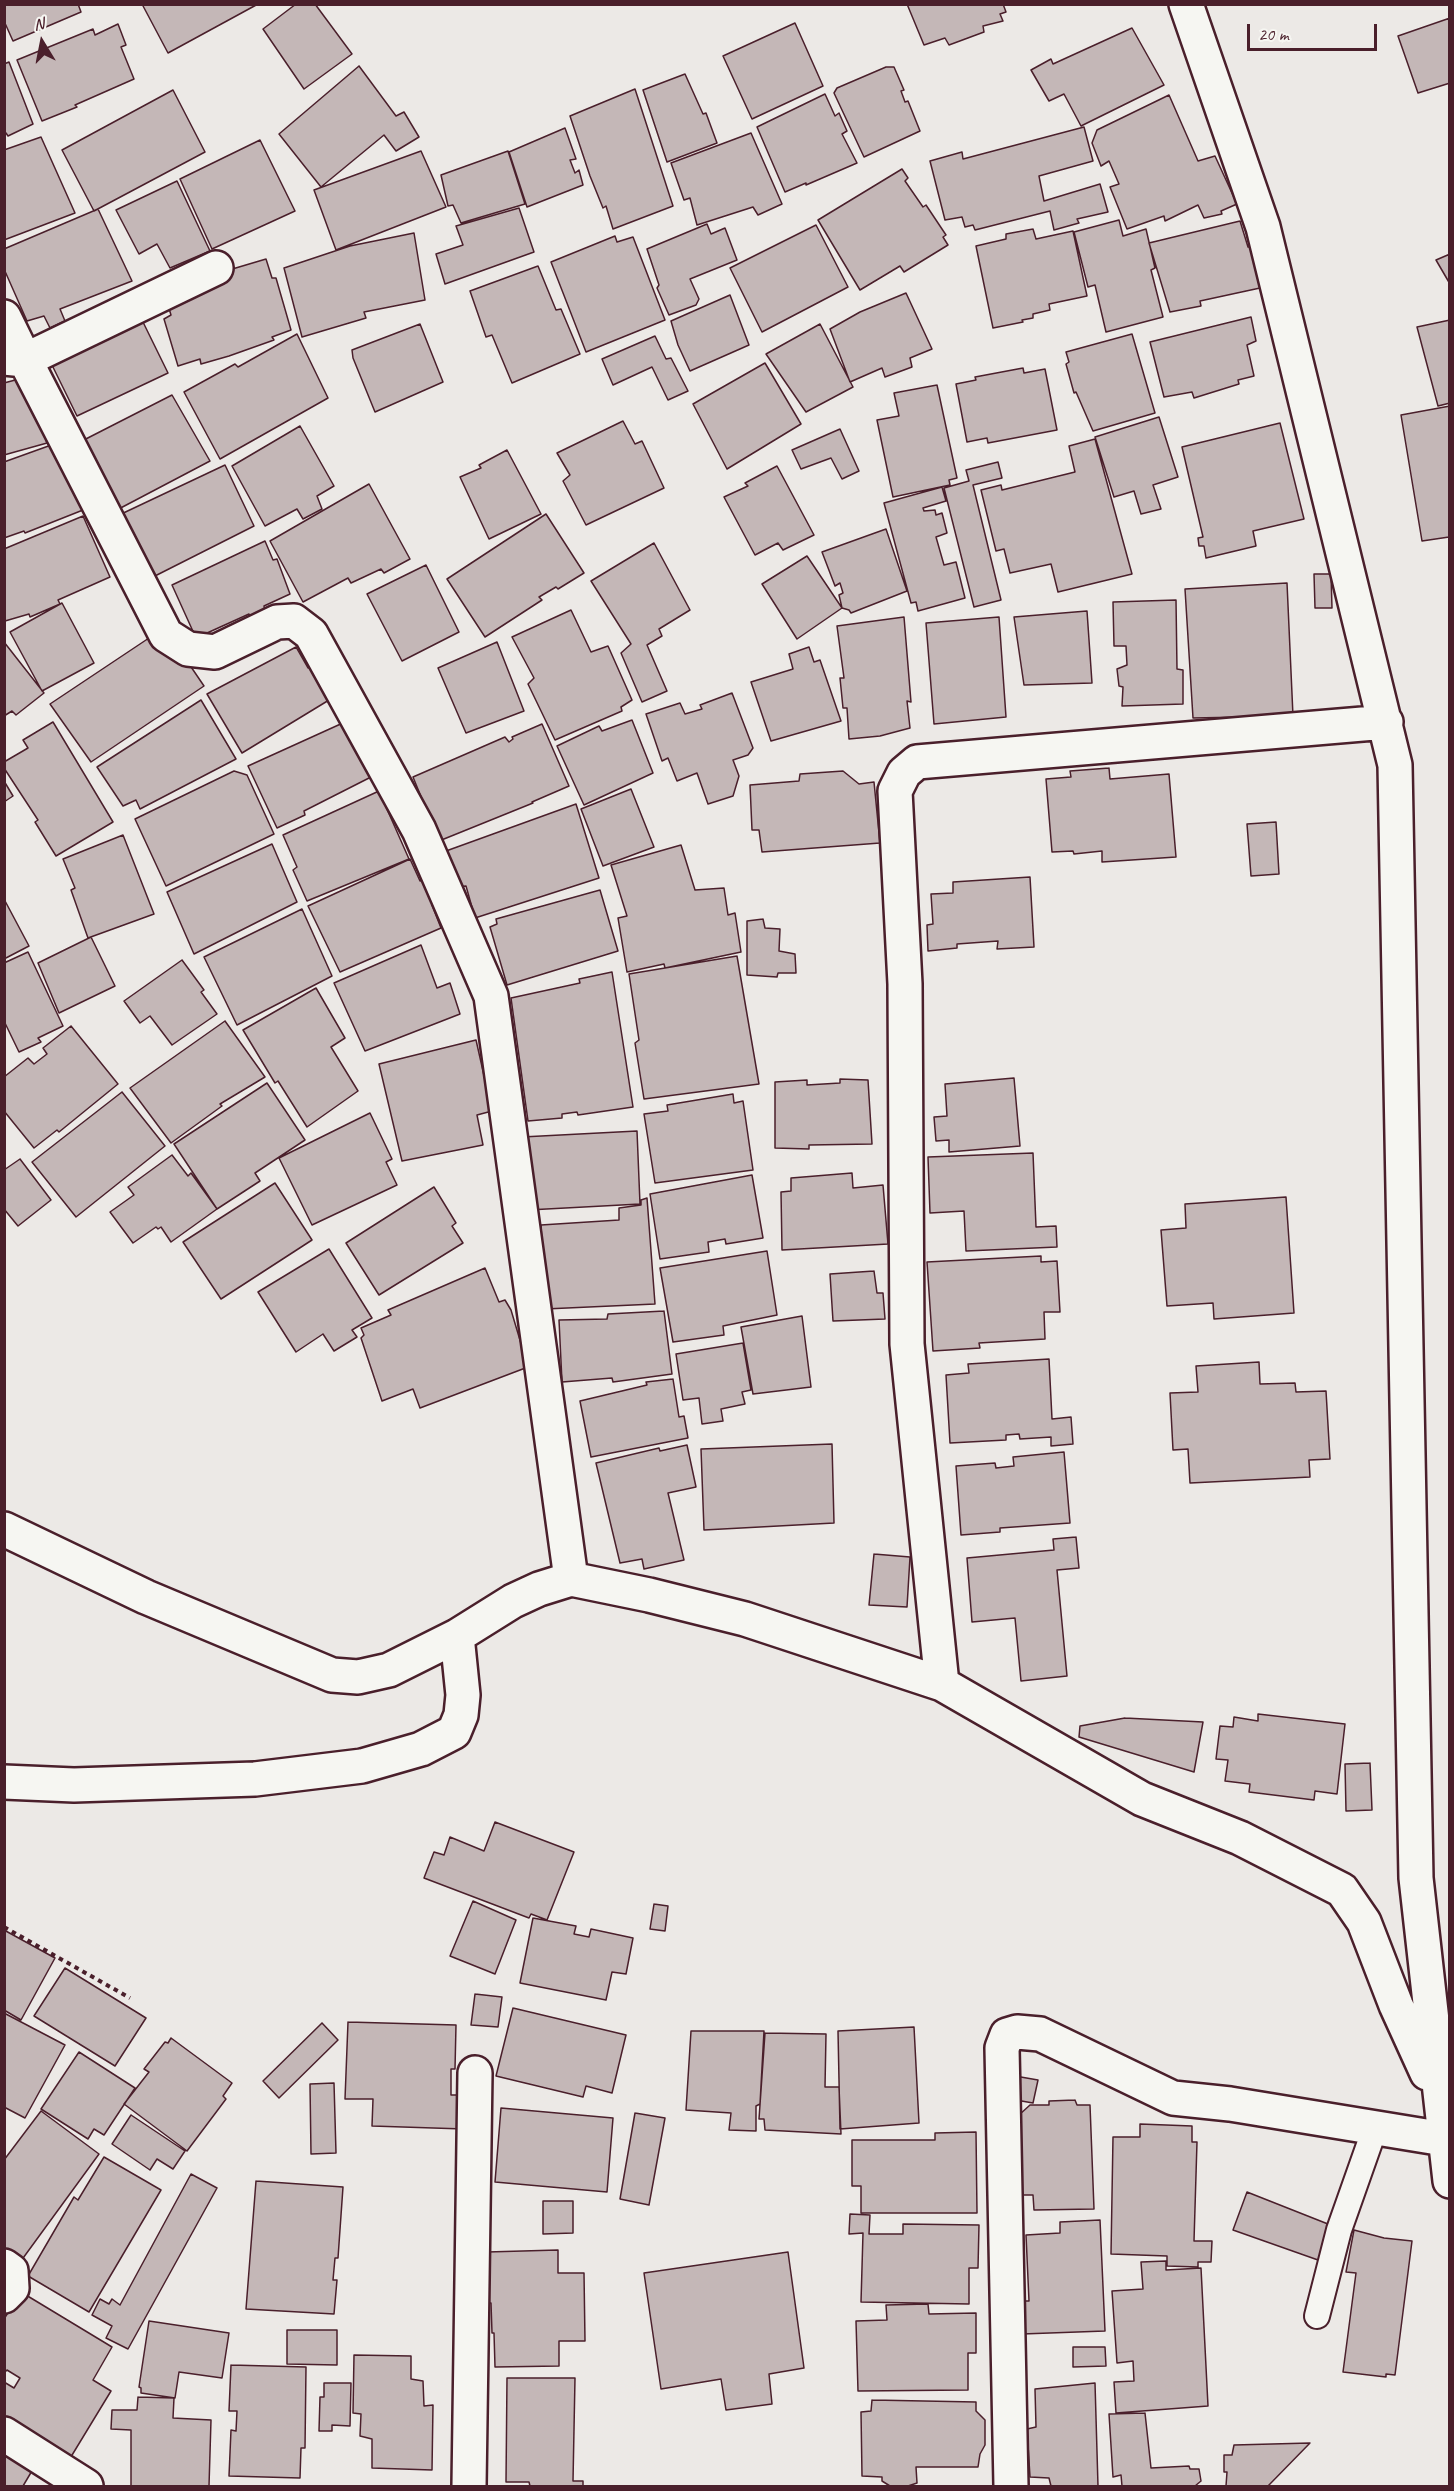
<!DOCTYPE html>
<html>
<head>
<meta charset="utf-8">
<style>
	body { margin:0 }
	#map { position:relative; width:1454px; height:2491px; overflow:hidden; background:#ece9e6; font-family:Caveat,sans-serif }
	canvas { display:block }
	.frame { position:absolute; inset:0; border:6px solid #4a1f2b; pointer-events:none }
	.north { position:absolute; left:12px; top:12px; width:60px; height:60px; -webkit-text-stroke:4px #f6f6f2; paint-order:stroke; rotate:350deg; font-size:16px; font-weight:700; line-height:24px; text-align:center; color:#4a1f2b }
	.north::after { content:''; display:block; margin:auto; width:21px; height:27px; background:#4a1f2b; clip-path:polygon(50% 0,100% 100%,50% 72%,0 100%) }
	.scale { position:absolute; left:1247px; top:24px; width:130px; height:27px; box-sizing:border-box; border:3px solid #4a1f2b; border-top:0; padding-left:8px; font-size:18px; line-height:21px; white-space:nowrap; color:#4a1f2b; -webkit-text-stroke:4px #f6f6f2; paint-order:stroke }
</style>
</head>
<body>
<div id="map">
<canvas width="1454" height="2491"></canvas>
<div class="frame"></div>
<div class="north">N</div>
<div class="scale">20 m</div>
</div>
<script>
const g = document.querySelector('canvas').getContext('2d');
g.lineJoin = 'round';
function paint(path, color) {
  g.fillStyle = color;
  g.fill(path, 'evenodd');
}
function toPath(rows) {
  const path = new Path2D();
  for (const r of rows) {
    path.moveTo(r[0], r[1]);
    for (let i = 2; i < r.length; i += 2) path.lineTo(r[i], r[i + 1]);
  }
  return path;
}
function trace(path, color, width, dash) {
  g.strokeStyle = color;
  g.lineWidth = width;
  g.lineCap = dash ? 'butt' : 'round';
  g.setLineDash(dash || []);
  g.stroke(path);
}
const building = toPath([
	[4,4,78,4,81,12,13,41,4,21,4,4],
	[142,4,258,4,168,53,142,4],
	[296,4,315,4,352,54,304,89,263,29,296,4],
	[907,4,1003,4,1006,12,1000,14,1003,21,983,26,984,32,949,45,945,38,924,45,907,4],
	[1450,18,1450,83,1418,93,1398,36,1450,18],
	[795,23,823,86,752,119,723,56,795,23],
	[118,24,126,45,121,47,134,79,75,105,77,107,42,121,17,60,93,29,95,35,118,24],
	[1132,28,1164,85,1081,126,1064,94,1049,101,1031,70,1051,59,1053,64,1132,28],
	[9,62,33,124,8,136,6,133,4,133,4,64,9,62],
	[359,66,396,116,404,112,419,137,396,151,384,135,321,187,279,134,359,66],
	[886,67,894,67,904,90,901,91,905,102,908,101,920,131,864,157,834,93,837,88,886,67],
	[685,74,703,114,706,113,717,143,667,162,643,90,685,74],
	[635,89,673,206,613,229,606,206,603,208,590,176,570,116,635,89],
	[173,90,205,152,94,211,62,150,173,90],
	[825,94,835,116,839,113,847,131,842,134,857,163,806,185,806,183,785,192,757,127,825,94],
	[1169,95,1198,161,1215,156,1237,204,1221,211,1222,214,1204,218,1198,205,1165,221,1164,216,1127,229,1110,187,1119,184,1109,161,1101,166,1092,143,1097,130,1169,95],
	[1084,127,1093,161,1039,176,1044,201,1100,184,1108,212,1077,219,1079,223,1054,230,1050,211,975,230,973,225,965,227,962,217,945,220,930,161,962,152,963,159,1084,127],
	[565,128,576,159,570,160,575,173,579,170,583,185,527,207,509,152,565,128],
	[751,133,782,204,758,215,753,207,697,225,690,198,684,200,671,163,751,133],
	[41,137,75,213,4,240,4,150,41,137],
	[260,140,295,211,212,249,180,179,260,140],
	[421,151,446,207,336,250,314,190,421,151],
	[508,151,525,204,461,223,453,205,448,206,441,175,508,151],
	[902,169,908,178,905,181,923,207,926,205,946,235,943,237,948,245,904,272,900,266,860,290,818,220,902,169],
	[177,181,210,251,170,268,157,244,139,254,116,210,177,181],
	[519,208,534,252,445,284,436,254,463,245,456,226,519,208],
	[98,209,132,281,60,309,65,321,50,328,44,316,27,321,4,269,4,249,98,209],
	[1119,220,1123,236,1146,229,1155,268,1151,270,1163,317,1106,332,1095,285,1088,287,1074,232,1119,220],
	[1240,221,1248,247,1250,247,1260,288,1200,301,1201,306,1170,312,1149,243,1240,221],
	[707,224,711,234,725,228,737,260,690,279,699,299,696,305,669,315,657,288,659,285,647,249,707,224],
	[816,225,848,287,762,332,730,268,816,225],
	[1033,229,1036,239,1073,231,1087,296,1049,304,1050,310,1033,314,1033,318,1022,320,1023,322,993,328,976,246,1006,239,1006,234,1033,229],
	[414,233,425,300,364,312,366,318,302,337,284,268,350,246,414,233],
	[615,236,617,242,633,237,665,320,586,352,551,262,615,236],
	[1450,254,1450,284,1436,260,1450,254],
	[266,259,272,278,276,278,291,330,272,337,274,340,229,356,201,364,200,359,178,366,164,319,171,315,167,302,202,278,266,259],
	[538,266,556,310,561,309,580,354,512,383,492,335,486,337,470,291,538,266],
	[906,293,932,349,910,358,912,367,885,377,882,368,850,382,830,329,860,312,906,293],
	[730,295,749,345,690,371,678,345,671,321,730,295],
	[1251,317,1256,341,1247,345,1254,376,1238,380,1239,384,1194,398,1192,392,1164,397,1150,342,1251,317],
	[141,318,168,373,77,416,50,361,141,318],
	[1450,320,1450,403,1438,406,1417,327,1450,320],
	[420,324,443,382,375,412,353,358,352,350,420,324],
	[820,324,853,387,806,412,766,354,820,324],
	[297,334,328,398,220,459,184,392,235,364,238,367,297,334],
	[1132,334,1155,413,1093,431,1076,392,1074,393,1066,364,1069,362,1066,352,1132,334],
	[655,336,666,359,671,358,688,391,668,400,652,367,613,385,602,359,655,336],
	[765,363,801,424,727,469,693,404,765,363],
	[1023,368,1024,373,1045,369,1057,430,988,443,987,438,967,442,956,384,976,380,975,377,1023,368],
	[19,379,29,382,47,443,4,455,4,383,19,379],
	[937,385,957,478,949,480,950,485,893,497,877,420,899,416,894,393,937,385],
	[172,395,210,461,113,512,76,444,172,395],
	[1450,406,1449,537,1422,541,1401,415,1450,406],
	[1159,417,1178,477,1153,485,1161,509,1141,514,1134,491,1114,497,1095,437,1159,417],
	[623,421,635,444,642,441,664,488,586,525,563,481,570,475,557,453,623,421],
	[1280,423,1304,519,1253,531,1256,546,1206,558,1204,546,1199,546,1198,538,1203,537,1182,447,1280,423],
	[300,426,334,486,317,496,322,509,303,519,297,509,265,526,232,466,300,426],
	[840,429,859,471,842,479,831,458,801,469,792,450,840,429],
	[1095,439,1132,574,1058,592,1051,564,1010,573,1004,549,996,551,981,490,1001,485,1002,490,1075,472,1069,446,1095,439],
	[54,444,83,510,25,533,24,531,4,538,4,462,54,444],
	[507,450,541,514,489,539,460,477,481,468,479,465,507,450],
	[998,462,1002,478,973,485,1001,600,974,607,944,488,969,481,966,470,998,462],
	[225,465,254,526,147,580,117,516,225,465],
	[777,466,814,535,783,550,778,543,755,555,724,497,748,486,745,483,777,466],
	[369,484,410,559,384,573,381,569,351,583,348,578,303,602,270,541,369,484],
	[942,487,946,501,923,508,924,511,935,510,936,515,942,513,947,533,936,537,944,565,956,562,965,598,918,611,916,602,911,603,884,503,942,487],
	[546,514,584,573,558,589,556,587,539,597,542,600,485,637,447,579,546,514],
	[83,516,110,577,58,600,60,604,30,617,29,614,5,621,4,549,83,516],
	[886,529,907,591,851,613,849,610,842,608,839,595,843,593,840,583,835,586,822,552,886,529],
	[265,541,273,560,277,559,290,594,264,606,265,611,250,616,249,614,196,638,172,585,265,541],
	[654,543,690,610,659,629,662,636,647,645,667,691,642,702,621,653,631,644,591,581,654,543],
	[807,556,842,608,797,639,762,584,807,556],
	[426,565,459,632,402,661,367,594,426,565],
	[1314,574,1331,574,1332,608,1315,608,1314,574],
	[1287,583,1293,716,1193,718,1185,589,1287,583],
	[1176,600,1177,669,1183,670,1183,704,1122,706,1123,687,1119,686,1117,669,1127,665,1126,646,1114,646,1113,602,1176,600],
	[62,603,94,663,42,691,10,632,62,603],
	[571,610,591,652,608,646,632,700,621,707,622,711,555,740,528,684,534,678,512,637,571,610],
	[1087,611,1092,683,1024,685,1014,617,1087,611],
	[904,617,911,702,907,701,910,728,880,736,849,739,847,708,843,708,840,678,844,678,837,626,904,617],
	[999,617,1006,717,934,724,926,623,999,617],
	[158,632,185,658,204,686,91,762,50,704,158,632],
	[4,642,44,693,16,715,12,711,4,716,4,642],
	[497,642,524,711,466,733,438,668,497,642],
	[296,647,308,668,315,664,334,697,242,753,207,694,296,647],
	[809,647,814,662,820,660,841,721,771,741,751,682,793,669,789,654,809,647],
	[732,693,753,748,748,755,733,760,739,776,733,796,708,804,697,773,677,781,668,758,662,761,646,714,680,703,685,714,702,709,700,705,732,693],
	[201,700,236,759,140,809,136,800,123,806,97,767,201,700],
	[632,720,653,773,584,805,557,746,599,726,602,731,632,720],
	[53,722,113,822,56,856,35,822,38,820,4,768,4,762,28,748,23,740,53,722],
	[345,722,371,777,304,811,305,815,277,828,248,766,345,722],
	[542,724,569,786,532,802,533,803,439,841,413,777,505,737,509,742,513,739,512,737,542,724],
	[1109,768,1110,779,1169,774,1176,857,1102,862,1102,851,1074,854,1073,851,1052,852,1046,779,1071,777,1070,771,1109,768],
	[234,771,247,775,274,834,166,886,135,819,234,771],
	[843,771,859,784,874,782,880,843,762,852,759,830,752,830,750,785,799,781,800,774,843,771],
	[4,781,13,796,4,802,4,781],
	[631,789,654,847,603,866,581,809,631,789],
	[379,791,409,859,307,901,293,870,297,867,283,835,379,791],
	[576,804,599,878,475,918,466,886,455,887,446,851,576,804],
	[1276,822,1279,874,1251,876,1247,824,1276,822],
	[123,835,154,914,88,938,71,890,75,888,63,859,123,835],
	[272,844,297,902,194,954,167,892,272,844],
	[681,845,695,890,724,888,728,915,735,913,741,952,665,968,664,964,627,972,618,918,627,916,611,865,681,845],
	[410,859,420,881,429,878,439,901,432,905,441,928,340,972,308,906,410,859],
	[1030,877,1034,947,997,949,998,941,957,944,957,948,928,951,927,925,933,924,931,894,953,893,953,882,1030,877],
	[600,890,618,951,507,985,490,927,497,924,496,919,600,890],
	[4,899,29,946,4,959,4,899],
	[302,909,332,976,237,1025,204,957,302,909],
	[763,919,765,928,780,929,779,951,795,954,796,973,778,973,777,977,747,975,747,921,763,919],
	[91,937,115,986,59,1013,38,963,91,937],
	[421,945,437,988,450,983,460,1014,365,1051,334,983,421,945],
	[28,952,63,1026,38,1038,41,1042,19,1052,4,1021,4,963,28,952],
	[737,956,759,1084,644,1099,635,1043,639,1040,629,974,737,956],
	[182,960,204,990,201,992,217,1014,172,1045,150,1016,140,1023,124,1001,182,960],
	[612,972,633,1107,578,1115,577,1112,562,1114,562,1118,528,1121,511,998,580,983,579,979,612,972],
	[316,988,345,1038,331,1047,358,1091,307,1127,278,1081,275,1083,243,1030,316,988],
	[225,1021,265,1077,220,1104,222,1106,171,1143,130,1088,225,1021],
	[71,1026,118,1084,59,1132,57,1130,34,1148,4,1111,4,1077,28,1058,34,1064,47,1054,43,1048,71,1026],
	[476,1040,492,1111,477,1115,483,1145,402,1161,379,1064,476,1040],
	[1014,1078,1020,1146,949,1152,949,1140,936,1141,934,1117,947,1116,945,1084,1014,1078],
	[840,1079,868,1080,872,1144,809,1145,809,1149,775,1148,775,1082,807,1080,807,1085,840,1083,840,1079],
	[267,1083,305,1140,255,1173,260,1181,217,1209,174,1144,267,1083],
	[122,1092,165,1146,76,1217,32,1162,122,1092],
	[733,1094,734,1103,743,1101,753,1170,655,1183,644,1114,668,1111,667,1105,733,1094],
	[370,1113,392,1159,386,1162,397,1185,312,1225,279,1158,370,1113],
	[637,1131,640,1204,528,1210,522,1137,637,1131],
	[1033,1153,1036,1227,1056,1226,1057,1247,966,1251,964,1211,930,1213,928,1157,1033,1153],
	[172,1155,188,1176,191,1173,217,1209,171,1242,161,1227,158,1229,156,1227,133,1243,110,1212,134,1195,128,1187,172,1155],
	[20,1159,51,1200,18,1226,4,1209,4,1170,20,1159],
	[852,1173,853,1188,883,1185,888,1244,782,1250,781,1192,791,1191,791,1178,852,1173],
	[752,1175,763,1238,726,1244,725,1239,708,1242,709,1252,660,1259,650,1194,752,1175],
	[275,1183,312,1240,221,1299,183,1242,275,1183],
	[434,1187,456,1223,452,1226,463,1243,379,1295,346,1243,434,1187],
	[1286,1197,1294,1313,1214,1319,1213,1303,1167,1306,1161,1230,1186,1228,1185,1204,1286,1197],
	[647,1198,655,1304,545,1309,541,1225,619,1220,619,1208,641,1205,641,1200,647,1198],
	[329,1249,372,1318,352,1330,357,1337,334,1351,323,1334,296,1352,258,1292,329,1249],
	[767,1251,777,1315,723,1326,724,1335,673,1342,660,1268,767,1251],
	[1041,1256,1041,1262,1057,1261,1060,1312,1044,1312,1045,1339,979,1343,980,1348,933,1351,927,1262,1041,1256],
	[485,1268,499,1302,505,1300,511,1310,528,1367,420,1408,413,1389,382,1401,361,1338,364,1335,361,1328,391,1315,388,1310,485,1268],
	[874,1271,877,1293,883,1293,885,1319,833,1321,830,1274,874,1271],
	[664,1311,672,1374,613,1382,612,1378,562,1382,559,1320,607,1319,608,1314,664,1311],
	[802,1316,811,1387,753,1394,741,1327,802,1316],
	[743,1343,751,1390,742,1392,745,1404,721,1409,723,1421,702,1424,699,1398,683,1400,676,1354,743,1343],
	[1049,1359,1052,1419,1071,1417,1073,1444,1051,1446,1051,1437,1020,1439,1019,1434,1006,1435,1006,1440,950,1443,946,1375,969,1373,968,1364,1049,1359],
	[1259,1362,1260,1384,1295,1383,1296,1392,1326,1391,1330,1459,1309,1460,1310,1477,1190,1483,1188,1449,1173,1450,1170,1393,1198,1392,1196,1366,1259,1362],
	[673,1379,679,1417,684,1416,688,1438,591,1457,580,1401,647,1385,646,1382,673,1379],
	[832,1444,834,1523,704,1530,701,1449,832,1444],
	[687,1445,696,1487,668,1493,684,1560,644,1569,642,1559,620,1563,596,1463,659,1448,660,1451,687,1445],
	[1064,1452,1070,1523,1000,1528,1000,1532,961,1535,956,1466,995,1463,996,1468,1014,1466,1013,1457,1064,1452],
	[1076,1537,1079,1568,1057,1570,1067,1676,1021,1681,1015,1618,972,1622,967,1558,1054,1550,1053,1539,1076,1537],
	[874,1554,910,1557,907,1607,869,1605,874,1554],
	[1258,1714,1345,1724,1337,1794,1315,1791,1314,1800,1249,1792,1250,1784,1225,1781,1228,1760,1216,1759,1220,1726,1233,1727,1234,1717,1258,1721,1258,1714],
	[1125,1718,1203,1722,1194,1772,1079,1737,1080,1726,1125,1718],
	[1370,1763,1372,1810,1346,1811,1345,1764,1370,1763],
	[495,1822,574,1852,547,1920,531,1914,529,1918,424,1878,434,1852,444,1855,450,1837,484,1851,495,1822],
	[473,1901,516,1920,495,1974,450,1956,473,1901],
	[654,1904,668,1906,665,1931,650,1929,654,1904],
	[533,1918,576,1926,574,1934,589,1937,591,1929,633,1938,626,1974,612,1972,606,2000,520,1983,533,1918],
	[4,1930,55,1958,21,2020,4,2010,4,1930],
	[65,1968,146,2018,115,2066,34,2016,65,1968],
	[475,1994,502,1997,498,2027,471,2025,475,1994],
	[513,2008,626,2035,612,2093,586,2086,583,2097,496,2076,513,2008],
	[4,2013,65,2045,25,2118,4,2107,4,2013],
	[348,2022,456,2025,455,2069,451,2069,451,2095,464,2095,464,2129,372,2126,373,2099,345,2099,348,2022],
	[322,2023,338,2040,279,2098,263,2081,322,2023],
	[914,2027,919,2123,840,2129,838,2031,914,2027],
	[691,2031,764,2031,760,2104,756,2106,756,2131,729,2130,731,2113,686,2110,691,2031],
	[765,2033,826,2034,825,2087,839,2087,841,2134,765,2130,764,2119,759,2119,765,2033],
	[171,2038,232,2083,223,2096,226,2099,187,2151,124,2104,149,2072,144,2069,165,2042,168,2043,171,2038],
	[79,2052,135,2088,104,2135,94,2129,88,2139,41,2109,79,2052],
	[1015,2076,1038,2080,1033,2103,1010,2099,1015,2076],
	[334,2083,336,2153,311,2154,310,2084,334,2083],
	[1075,2100,1077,2105,1090,2105,1094,2209,1034,2210,1033,2195,1020,2195,1019,2115,1030,2105,1049,2105,1049,2101,1075,2100],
	[501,2108,613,2118,607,2192,495,2182,501,2108],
	[41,2111,99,2154,18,2265,4,2255,4,2160,41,2111],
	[635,2113,665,2118,649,2205,620,2199,635,2113],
	[131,2115,185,2151,173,2169,157,2159,150,2170,112,2144,131,2115],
	[1140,2124,1192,2126,1192,2142,1197,2142,1194,2241,1212,2241,1211,2262,1198,2262,1198,2267,1167,2266,1167,2256,1111,2254,1113,2137,1140,2137,1140,2124],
	[976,2132,977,2213,861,2213,861,2186,852,2186,852,2140,935,2140,935,2133,976,2132],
	[104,2157,161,2190,89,2312,28,2276,74,2197,78,2200,104,2157],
	[191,2174,217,2188,128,2349,106,2338,112,2326,92,2315,100,2299,109,2304,112,2299,120,2305,191,2174],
	[256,2181,343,2187,338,2258,335,2258,333,2280,337,2280,334,2314,246,2309,256,2181],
	[1247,2192,1333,2226,1318,2260,1233,2230,1247,2192],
	[543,2201,573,2201,573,2233,543,2234,543,2201],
	[850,2214,870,2215,869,2234,903,2234,903,2224,979,2225,978,2268,969,2268,969,2304,861,2302,863,2233,849,2234,850,2214],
	[1100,2220,1105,2331,1022,2334,1021,2301,1029,2301,1026,2235,1060,2233,1060,2222,1100,2220],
	[1354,2230,1384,2238,1412,2241,1395,2375,1386,2374,1386,2377,1343,2372,1356,2273,1346,2272,1354,2230],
	[558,2250,558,2273,584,2273,585,2341,559,2341,559,2366,495,2367,494,2333,492,2333,491,2303,488,2303,487,2252,558,2250],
	[788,2252,804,2368,769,2374,772,2404,726,2410,721,2379,661,2389,644,2273,788,2252],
	[1166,2261,1166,2270,1201,2268,1208,2406,1116,2413,1114,2382,1134,2381,1133,2361,1117,2363,1112,2291,1143,2289,1141,2262,1166,2261],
	[21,2292,112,2347,93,2380,111,2391,66,2465,4,2424,4,2382,14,2388,20,2378,7,2370,4,2373,4,2319,21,2292],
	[928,2304,929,2314,976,2313,976,2353,968,2353,968,2390,858,2391,856,2321,887,2320,886,2305,928,2304],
	[149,2321,229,2333,222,2378,179,2372,175,2398,141,2393,141,2388,139,2387,149,2321],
	[287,2330,337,2330,337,2365,287,2364,287,2330],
	[1073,2347,1105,2347,1106,2366,1073,2367,1073,2347],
	[354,2355,411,2356,411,2379,423,2381,424,2406,433,2405,432,2470,372,2468,372,2439,360,2436,361,2414,353,2413,354,2355],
	[231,2365,306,2367,305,2448,301,2448,300,2478,229,2476,231,2430,236,2431,237,2411,229,2411,231,2365],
	[507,2378,575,2378,573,2481,583,2481,583,2486,530,2486,529,2482,506,2482,507,2378],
	[324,2383,351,2383,350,2426,332,2425,332,2431,319,2431,320,2397,324,2397,324,2383],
	[1095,2383,1098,2486,1051,2486,1049,2478,1030,2477,1027,2429,1036,2427,1035,2389,1095,2383],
	[138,2397,174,2398,173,2418,211,2420,209,2486,131,2486,131,2430,111,2429,112,2410,137,2410,138,2397],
	[872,2400,976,2402,976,2411,985,2420,985,2445,980,2454,978,2467,916,2467,917,2483,908,2486,890,2486,882,2481,882,2477,862,2476,861,2412,871,2411,872,2400],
	[1145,2413,1151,2468,1189,2466,1190,2469,1199,2469,1201,2481,1195,2486,1122,2486,1121,2475,1113,2477,1109,2414,1145,2413],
	[4,2440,39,2459,23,2486,4,2486,4,2440],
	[1310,2443,1268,2486,1226,2486,1227,2472,1224,2472,1224,2455,1232,2455,1234,2445,1310,2443]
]);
paint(building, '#c4b7b7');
trace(building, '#4a1f2b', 1.5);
const lane = toPath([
	[1317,2316,1339,2230,1375,2128]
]);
const street = toPath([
	[1186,4,1263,227,1395,765,1416,1878,1450,2181],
	[4,317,25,360,216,268],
	[4,358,25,360,166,635,188,649,215,652,277,622,294,621,311,634,419,830,491,996,571,1579],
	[4,1529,146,1597,332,1675,358,1677,389,1670,457,1636,513,1601,539,1589,571,1579,649,1595,745,1619,942,1684,1142,1799,1240,1838,1342,1890,1364,1922,1396,2005,1427,2073],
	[942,1684,907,1344,905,984,895,791,904,773,917,762,1386,722],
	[4,1782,74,1785,255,1779,362,1766,421,1749,454,1732,461,1715,463,1695,457,1636],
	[4,2266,11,2271,12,2288,4,2296],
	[4,2434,86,2486],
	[469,2486,475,2073],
	[1011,2486,1002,2048,1007,2035,1017,2032,1040,2034,1173,2098,1230,2104,1444,2139]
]);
trace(lane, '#4a1f2b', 28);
trace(street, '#4a1f2b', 38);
trace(toPath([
	[4,1927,130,1998]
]), '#4a1f2b', 4, [4.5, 4.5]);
trace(lane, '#f6f6f2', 24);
trace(street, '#f6f6f2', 33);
</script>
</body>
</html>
